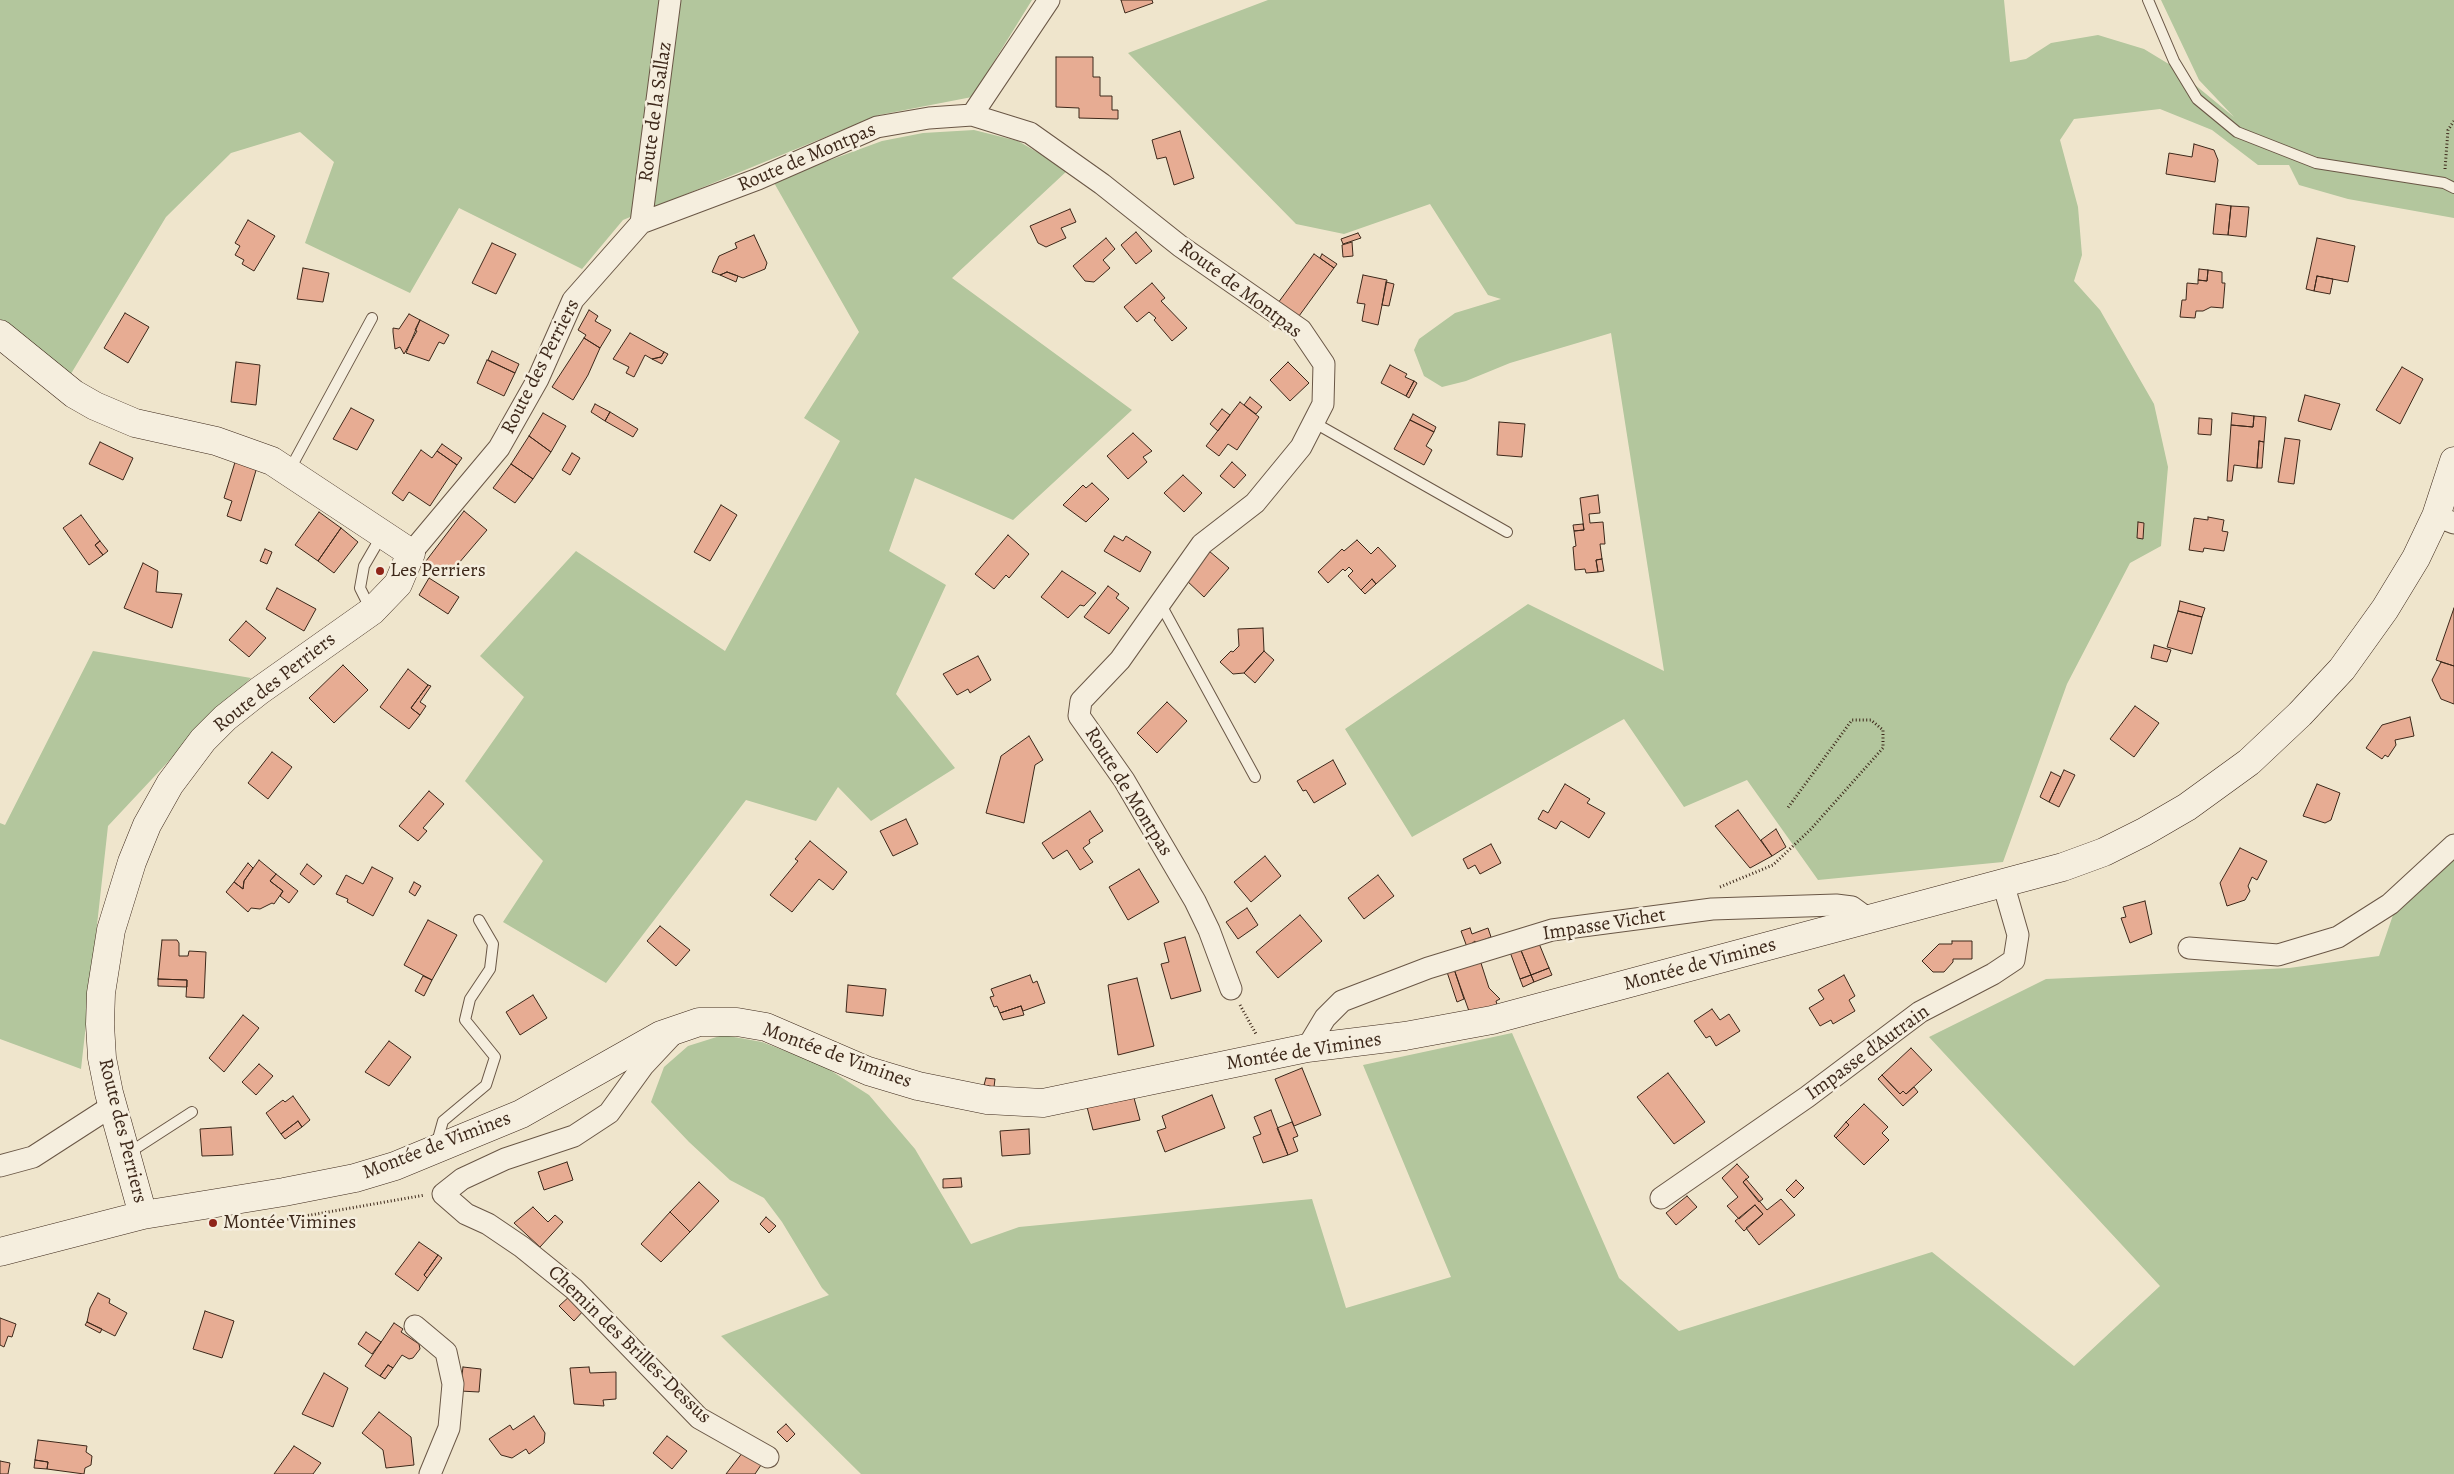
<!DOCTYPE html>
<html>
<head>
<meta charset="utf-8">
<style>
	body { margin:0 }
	canvas { display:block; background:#efe5cc }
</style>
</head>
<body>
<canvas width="2454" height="1474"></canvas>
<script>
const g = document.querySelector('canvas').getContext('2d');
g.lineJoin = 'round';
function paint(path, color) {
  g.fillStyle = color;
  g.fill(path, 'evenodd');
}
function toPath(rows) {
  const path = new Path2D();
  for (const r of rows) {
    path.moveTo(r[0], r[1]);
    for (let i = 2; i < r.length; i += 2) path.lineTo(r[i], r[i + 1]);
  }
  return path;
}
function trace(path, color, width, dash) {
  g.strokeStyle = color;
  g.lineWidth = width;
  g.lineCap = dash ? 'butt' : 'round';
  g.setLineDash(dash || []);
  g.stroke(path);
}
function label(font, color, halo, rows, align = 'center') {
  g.font = font + ' Alegreya,serif';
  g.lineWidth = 5;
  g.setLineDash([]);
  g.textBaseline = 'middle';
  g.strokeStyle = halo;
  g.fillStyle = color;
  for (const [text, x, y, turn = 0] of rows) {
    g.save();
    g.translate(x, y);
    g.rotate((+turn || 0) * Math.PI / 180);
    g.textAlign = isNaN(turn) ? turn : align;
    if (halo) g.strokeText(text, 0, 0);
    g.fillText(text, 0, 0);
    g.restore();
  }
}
paint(toPath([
	[0,0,1032,0,972,97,879,115,623,220,582,269,459,208,410,293,305,243,334,162,300,132,231,153,166,217,69,377,0,319],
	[1268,0,2004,0,2010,62,2026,59,2051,43,2098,35,2144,49,2172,66,2234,117,2199,80,2161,0,2454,0,2454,218,2348,199,2299,185,2289,165,2258,165,2212,130,2160,109,2074,119,2060,140,2078,207,2082,255,2074,281,2100,310,2154,404,2168,467,2161,546,2130,563,2067,684,2003,862,1818,880,1747,780,1684,807,1624,719,1412,837,1345,729,1528,604,1664,671,1611,333,1510,363,1466,381,1442,387,1424,376,1414,350,1419,339,1455,313,1501,299,1488,295,1430,204,1344,234,1296,224,1128,53],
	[974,130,1018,141,1068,170,952,278,1132,410,1013,520,915,478,889,551,946,585,896,694,955,768,871,821,838,787,816,821,746,800,606,983,503,922,543,861,465,781,524,697,480,656,576,551,725,651,840,441,804,418,859,332,773,181,882,141,923,133],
	[93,651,251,678,181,748,108,826,81,1069,0,1039,0,823,5,825],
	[2454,859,2454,1474,861,1474,721,1336,829,1295,822,1288,782,1222,764,1198,730,1180,689,1142,651,1102,664,1067,688,1046,723,1035,762,1042,822,1065,869,1095,915,1149,971,1244,1019,1227,1312,1199,1346,1308,1451,1277,1363,1065,1512,1033,1619,1278,1679,1331,1932,1252,2074,1366,2160,1286,1929,1037,2046,979,2289,968,2379,956,2393,915]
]), '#b3c69d');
const building = toPath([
	[1121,0,1152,0,1153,3,1125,13,1121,0],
	[1056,57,1093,57,1093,77,1100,77,1100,96,1112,96,1112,110,1118,110,1118,119,1079,118,1079,108,1056,107,1056,57],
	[1180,131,1194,178,1174,185,1166,157,1157,159,1152,140,1180,131],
	[2194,144,2214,150,2218,160,2215,182,2166,174,2169,153,2192,157,2194,144],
	[2216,204,2231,206,2228,235,2213,234,2216,204],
	[2231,206,2249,207,2246,237,2228,235,2231,206],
	[1070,209,1076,222,1061,228,1066,238,1046,247,1038,243,1030,226,1070,209],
	[248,220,275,236,254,271,242,264,244,260,235,255,240,246,235,243,248,220],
	[1136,232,1152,251,1136,264,1121,245,1136,232],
	[1358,233,1361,238,1343,244,1341,239,1358,233],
	[754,235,767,263,765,269,743,278,727,272,720,275,712,272,719,256,737,248,735,243,754,235],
	[1106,238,1115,249,1103,260,1110,268,1094,282,1085,281,1073,266,1106,238],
	[2317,238,2355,246,2348,282,2317,276,2314,291,2306,289,2317,238],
	[1352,242,1353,256,1343,257,1342,245,1352,242],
	[492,243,516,254,496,294,472,283,492,243],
	[1314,254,1334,268,1299,316,1278,303,1314,254],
	[1322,254,1337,264,1334,268,1320,258,1322,254],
	[303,268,329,273,323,302,297,299,303,268],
	[2199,269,2208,270,2207,281,2198,280,2199,269],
	[2208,270,2222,272,2222,283,2225,283,2223,308,2211,307,2203,311,2196,311,2195,318,2180,317,2182,300,2186,300,2187,283,2198,284,2198,280,2207,281,2208,270],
	[727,272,738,276,736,282,720,275,727,272],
	[1363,275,1387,280,1378,325,1362,321,1365,304,1357,303,1363,275],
	[2317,276,2333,279,2330,294,2314,291,2317,276],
	[1386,282,1394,284,1389,306,1382,305,1386,282],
	[1152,283,1165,298,1161,301,1187,328,1172,341,1154,320,1156,318,1149,312,1137,322,1124,307,1152,283],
	[589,310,598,316,595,321,611,330,600,348,584,338,586,335,578,330,589,310],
	[125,313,149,327,128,363,104,348,125,313],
	[409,314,420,320,415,330,417,331,404,354,400,347,395,349,393,332,393,328,399,329,409,314],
	[420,320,449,335,444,344,439,342,429,361,406,353,420,320],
	[630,333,664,352,661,357,652,359,645,355,634,377,626,373,629,367,613,359,630,333],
	[584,338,600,348,588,375,573,400,552,387,584,338],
	[492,351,519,364,515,373,488,360,492,351],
	[664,352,668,354,662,364,652,359,661,357,664,352],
	[487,360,515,373,504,396,477,383,487,360],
	[236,362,260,365,256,405,231,402,236,362],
	[1288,362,1309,383,1290,401,1270,380,1288,362],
	[1390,365,1407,374,1405,377,1414,381,1406,396,1381,383,1390,365],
	[2402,367,2423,379,2400,424,2376,410,2402,367],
	[1414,381,1417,383,1409,398,1406,396,1414,381],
	[2305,395,2340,404,2331,430,2298,421,2305,395],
	[1250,397,1262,407,1256,414,1244,405,1250,397],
	[1240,402,1259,417,1237,450,1228,444,1219,456,1206,446,1240,402],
	[595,404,610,412,605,421,591,412,595,404],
	[351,408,374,420,357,450,333,439,351,408],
	[1222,409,1230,415,1218,431,1210,424,1222,409],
	[610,412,638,429,633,437,605,421,610,412],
	[543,413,566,426,551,452,529,436,543,413],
	[2232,413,2254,416,2253,427,2231,425,2232,413],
	[1413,414,1436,427,1434,432,1410,420,1413,414],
	[2254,416,2266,417,2264,442,2259,441,2257,468,2234,465,2232,481,2227,481,2231,425,2253,427,2254,416],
	[2199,418,2212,419,2211,435,2198,434,2199,418],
	[1410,420,1434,432,1426,446,1432,450,1424,465,1394,449,1410,420],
	[1499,422,1525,424,1522,457,1497,455,1499,422],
	[1133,433,1152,451,1143,457,1147,462,1128,479,1107,456,1133,433],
	[529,436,551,452,533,479,511,464,529,436],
	[2285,438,2300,440,2294,484,2278,482,2285,438],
	[2259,441,2264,442,2262,468,2257,468,2259,441],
	[100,442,133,458,123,480,89,464,100,442],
	[442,444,462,458,457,465,437,451,442,444],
	[421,450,432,458,437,451,457,465,430,506,409,492,403,501,392,493,421,450],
	[572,453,580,458,570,475,562,470,572,453],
	[236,459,257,467,241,521,227,516,232,501,224,498,236,459],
	[1232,462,1246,475,1234,488,1220,476,1232,462],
	[511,464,533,479,515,503,493,488,511,464],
	[1183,475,1202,493,1184,512,1164,493,1183,475],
	[1092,483,1109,499,1086,522,1063,505,1083,485,1086,488,1092,483],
	[1598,495,1600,513,1589,514,1590,523,1603,522,1605,544,1600,544,1602,559,1596,560,1598,572,1586,573,1585,569,1575,570,1573,547,1576,546,1574,531,1584,530,1580,498,1598,495],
	[721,505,737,515,710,561,694,552,721,505],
	[464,511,487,530,447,577,426,561,464,511],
	[319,512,341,528,318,561,295,545,319,512],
	[81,515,100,541,95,545,103,555,89,565,63,528,81,515],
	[2208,517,2224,520,2222,531,2228,532,2224,551,2204,548,2203,552,2189,550,2194,518,2208,520,2208,517],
	[2138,522,2144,523,2143,539,2137,538,2138,522],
	[1583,524,1584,530,1574,531,1573,525,1583,524],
	[341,528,358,542,334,573,318,561,341,528],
	[1008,535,1029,554,1009,578,1006,575,994,589,975,574,1008,535],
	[1114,536,1123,541,1126,536,1151,552,1140,572,1104,551,1114,536],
	[1357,540,1371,554,1378,547,1396,566,1376,584,1372,579,1361,590,1348,576,1353,571,1349,567,1345,571,1343,569,1328,583,1318,572,1342,549,1344,551,1357,540],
	[100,541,108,551,103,555,95,545,100,541],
	[265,549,272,552,267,564,260,561,265,549],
	[1209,551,1229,568,1204,597,1185,579,1209,551],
	[1602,559,1604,571,1598,572,1596,560,1602,559],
	[143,563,158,571,156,592,182,594,172,628,124,608,143,563],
	[1062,571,1096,593,1084,606,1080,605,1068,618,1041,597,1062,571],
	[429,578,459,597,448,614,419,595,429,578],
	[1372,579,1376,584,1365,594,1361,590,1372,579],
	[1108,586,1119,594,1116,598,1129,608,1109,634,1084,617,1108,586],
	[277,588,316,609,304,631,266,609,277,588],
	[2180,601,2205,608,2202,617,2178,611,2180,601],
	[2454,608,2454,666,2436,660,2454,608],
	[2178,611,2202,617,2192,654,2167,647,2178,611],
	[246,621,266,638,249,657,229,640,246,621],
	[1263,628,1264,651,1244,673,1233,674,1220,662,1231,651,1233,652,1239,646,1238,629,1263,628],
	[2154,645,2171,650,2167,662,2151,658,2154,645],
	[1264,651,1274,660,1255,683,1244,673,1264,651],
	[978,656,991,680,970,693,968,689,957,695,943,674,978,656],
	[2441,662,2454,666,2454,704,2441,699,2432,680,2441,662],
	[343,665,368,690,334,723,309,698,343,665],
	[408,669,428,685,411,708,420,715,409,729,380,707,408,669],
	[428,685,431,686,420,702,426,706,420,715,411,708,428,685],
	[1167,702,1187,721,1157,753,1137,733,1167,702],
	[2135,706,2159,723,2134,757,2110,739,2135,706],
	[2410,717,2414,736,2395,740,2396,745,2388,757,2385,755,2382,759,2366,748,2382,725,2410,717],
	[1029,736,1043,760,1035,765,1024,823,986,813,1001,756,1029,736],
	[272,752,292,767,268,799,248,783,272,752],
	[1333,760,1346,784,1314,803,1306,790,1303,791,1297,781,1333,760],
	[2064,770,2075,775,2059,807,2049,802,2064,770],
	[2051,772,2061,777,2049,802,2040,797,2051,772],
	[1565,784,1590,799,1587,803,1605,813,1589,838,1561,821,1556,829,1538,819,1543,810,1548,813,1565,784],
	[2317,784,2340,793,2331,820,2325,823,2303,816,2317,784],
	[429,791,444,804,423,828,427,831,418,841,399,826,429,791],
	[1738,810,1772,856,1750,868,1715,826,1738,810],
	[1090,811,1103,831,1089,840,1090,843,1083,848,1093,862,1080,870,1067,850,1053,859,1042,843,1090,811],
	[906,819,918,844,893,856,880,831,906,819],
	[1776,829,1786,847,1772,856,1761,840,1776,829],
	[810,841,847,872,833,890,819,879,792,912,770,895,798,861,795,859,810,841],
	[1491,844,1501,863,1480,874,1475,865,1468,869,1463,859,1491,844],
	[2240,848,2267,861,2257,880,2252,877,2248,886,2250,891,2245,900,2227,906,2220,883,2240,848],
	[1265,856,1281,876,1251,902,1234,882,1265,856],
	[259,860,276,874,270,881,283,891,274,904,272,903,260,909,251,908,248,912,226,892,234,882,243,889,244,881,259,860],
	[248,863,253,868,244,881,243,889,234,882,248,863],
	[307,864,322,876,314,885,300,874,307,864],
	[372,867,393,878,373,916,347,902,348,899,336,894,346,875,363,884,372,867],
	[1139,869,1159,902,1128,920,1109,887,1139,869],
	[276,874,298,891,289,903,280,896,283,891,270,881,276,874],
	[1378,875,1394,896,1364,919,1348,898,1378,875],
	[414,882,421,886,415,896,409,892,414,882],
	[2145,901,2152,934,2130,943,2121,918,2126,917,2123,907,2145,901],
	[1247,908,1258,925,1238,939,1226,922,1247,908],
	[1300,915,1322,941,1278,978,1256,952,1300,915],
	[428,920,457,935,432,980,404,965,428,920],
	[660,926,690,950,676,966,647,941,660,926],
	[1470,928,1472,934,1488,928,1491,937,1476,943,1475,941,1467,947,1461,931,1470,928],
	[1185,937,1201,991,1171,999,1161,964,1169,962,1164,943,1185,937],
	[162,940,177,940,179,943,179,956,188,956,189,951,206,952,204,998,186,997,187,980,158,979,162,940],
	[1538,941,1549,968,1531,975,1520,948,1538,941],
	[1952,941,1972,941,1972,959,1953,959,1953,962,1944,972,1933,972,1922,961,1939,944,1952,944,1952,941],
	[1520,948,1531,975,1520,979,1510,952,1520,948],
	[1480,960,1489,988,1500,999,1496,1001,1498,1008,1470,1014,1454,969,1480,960],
	[1549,968,1552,975,1534,982,1531,975,1549,968],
	[1454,969,1464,999,1457,1002,1447,972,1454,969],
	[1030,975,1033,983,1037,981,1045,1003,1023,1011,1021,1006,1000,1013,997,1006,994,1007,990,997,994,996,991,989,1030,975],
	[1531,975,1534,982,1523,987,1520,979,1531,975],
	[1844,975,1855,996,1849,1000,1855,1011,1833,1024,1831,1020,1820,1026,1809,1008,1824,999,1818,990,1844,975],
	[423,976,432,980,424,996,415,991,423,976],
	[1137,978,1154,1046,1118,1055,1108,985,1137,978],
	[158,979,187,980,187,987,158,986,158,979],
	[848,985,886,989,883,1016,846,1012,848,985],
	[533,995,547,1018,520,1035,506,1012,533,995],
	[1021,1006,1024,1015,1003,1020,1000,1013,1021,1006],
	[1712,1009,1720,1020,1729,1014,1740,1031,1716,1046,1710,1036,1706,1038,1694,1021,1712,1009],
	[243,1015,259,1028,224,1072,209,1058,243,1015],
	[389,1041,411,1057,389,1086,365,1072,389,1041],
	[1911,1048,1932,1070,1906,1094,1903,1091,1900,1094,1882,1075,1911,1048],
	[259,1064,273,1076,256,1095,242,1082,259,1064],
	[1302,1068,1321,1115,1294,1126,1275,1079,1302,1068],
	[1668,1073,1705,1122,1674,1144,1637,1097,1668,1073],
	[1882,1075,1900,1094,1903,1091,1906,1094,1914,1087,1918,1092,1903,1106,1878,1079,1882,1075],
	[986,1078,995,1079,994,1087,984,1085,986,1078],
	[1212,1095,1225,1128,1165,1152,1157,1131,1166,1128,1162,1116,1212,1095],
	[293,1096,310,1120,302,1127,298,1121,281,1134,266,1113,283,1100,285,1102,293,1096],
	[1134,1098,1140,1120,1093,1130,1087,1107,1118,1099,1119,1101,1134,1098],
	[1864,1104,1888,1127,1882,1133,1889,1140,1864,1165,1836,1138,1849,1125,1846,1122,1864,1104],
	[1271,1110,1288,1155,1263,1163,1253,1137,1261,1134,1254,1117,1271,1110],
	[298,1121,302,1127,285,1139,281,1134,298,1121],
	[1292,1122,1298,1136,1293,1138,1298,1151,1288,1155,1277,1128,1292,1122],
	[1846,1122,1849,1125,1836,1138,1834,1136,1846,1122],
	[231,1127,233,1155,202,1156,200,1129,231,1127],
	[1029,1129,1030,1154,1002,1156,1000,1131,1029,1129],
	[567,1162,573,1180,544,1190,538,1172,567,1162],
	[1737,1164,1749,1177,1743,1182,1767,1210,1781,1199,1795,1215,1759,1245,1746,1228,1763,1214,1755,1205,1739,1219,1727,1206,1738,1197,1722,1178,1737,1164],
	[961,1178,962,1187,943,1188,943,1179,961,1178],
	[1746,1179,1763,1199,1759,1202,1743,1182,1746,1179],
	[1796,1180,1804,1188,1794,1198,1786,1190,1796,1180],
	[699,1182,719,1201,690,1232,670,1212,699,1182],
	[1687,1196,1697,1207,1676,1225,1666,1213,1687,1196],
	[1755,1205,1763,1214,1744,1231,1735,1221,1755,1205],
	[533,1207,548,1222,555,1215,563,1222,540,1247,514,1223,533,1207],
	[670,1212,690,1232,661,1262,641,1244,670,1212],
	[766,1217,776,1226,769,1233,760,1224,766,1217],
	[419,1242,438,1255,424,1275,427,1278,418,1291,395,1274,419,1242],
	[438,1255,442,1258,427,1278,424,1275,438,1255],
	[98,1293,110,1299,109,1303,127,1313,115,1336,87,1322,90,1308,98,1293],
	[571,1295,585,1309,574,1321,559,1306,571,1295],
	[205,1311,234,1321,222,1358,193,1349,205,1311],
	[0,1318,16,1324,12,1337,8,1336,4,1347,0,1345,0,1318],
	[87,1322,102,1329,100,1333,85,1325,87,1322],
	[394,1323,403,1329,401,1332,419,1344,420,1349,413,1358,409,1359,402,1355,393,1368,388,1365,380,1376,365,1366,394,1323],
	[366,1332,381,1342,372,1354,358,1344,366,1332],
	[388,1365,393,1368,385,1379,380,1376,388,1365],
	[463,1367,481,1369,479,1392,460,1391,463,1367],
	[589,1367,590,1373,616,1372,616,1399,603,1400,604,1406,574,1404,570,1368,589,1367],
	[324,1373,348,1388,333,1427,302,1414,324,1373],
	[379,1412,411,1437,414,1465,386,1468,383,1450,362,1433,379,1412],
	[534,1416,545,1433,544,1443,529,1454,526,1449,512,1458,501,1455,489,1439,510,1425,513,1430,534,1416],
	[786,1424,795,1434,787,1442,777,1432,786,1424],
	[667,1436,687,1451,672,1469,653,1453,667,1436],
	[38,1440,87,1446,86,1452,92,1456,91,1465,85,1468,84,1474,47,1469,48,1462,35,1460,38,1440],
	[294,1446,321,1463,313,1474,274,1474,294,1446],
	[743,1452,761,1465,755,1474,726,1474,743,1452],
	[35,1460,48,1462,47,1469,34,1468,35,1460],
	[0,1461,10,1463,8,1474,0,1474,0,1461]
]);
paint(building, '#e7ac93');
trace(building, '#3d281a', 1);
const lane = toPath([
	[2148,0,2174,61,2197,99,2237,132,2316,163,2444,183,2454,188],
	[1313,422,1507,532],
	[289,471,372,318],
	[1160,603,1255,777],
	[371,610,360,588,364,566,382,535],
	[436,1146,443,1121,486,1085,495,1057,465,1020,470,999,490,969,493,944,479,920],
	[127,1154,192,1112]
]);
const street = toPath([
	[972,115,1049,0],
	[641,223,670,0],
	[2436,516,2454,523],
	[411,553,499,448,538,379,573,300,641,223,758,179,877,127,929,118,972,115,1030,133,1102,184,1180,246,1301,330,1324,364,1323,404,1301,447,1255,503,1202,544,1120,660,1081,701,1079,716,1124,780,1195,901,1209,930,1231,989],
	[2189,948,2278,955,2338,937,2390,904,2454,845],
	[673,1034,643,1066,609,1113,574,1136,505,1159,462,1179,443,1194,466,1214,488,1224,522,1247,574,1289,699,1418,768,1457],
	[1307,1048,1325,1018,1342,1001,1428,968,1552,930,1712,909,1836,905,1852,907,1870,920],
	[0,1166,33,1157,112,1106],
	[1661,1198,1807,1097,1920,1012,1993,974,2014,960,2018,935,2003,883],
	[415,1326,446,1352,453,1384,449,1428,430,1474]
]);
const secondary = toPath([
	[0,334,74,394,95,406,135,423,216,441,272,461,411,553,398,584,372,611,259,691,225,718,203,740,170,784,147,825,132,862,111,930,101,993,100,1024,102,1058,109,1093,143,1215],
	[0,1252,143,1215,284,1192,355,1178,395,1166,521,1114,661,1035,699,1022,737,1022,766,1027,868,1071,918,1086,987,1100,1043,1103,1307,1048,1405,1036,1492,1020,2063,867,2104,852,2144,832,2187,807,2249,762,2300,714,2342,669,2385,609,2416,558,2436,516,2454,461]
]);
trace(lane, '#6a5746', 12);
trace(street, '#6a5746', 23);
trace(secondary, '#3d281a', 29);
trace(toPath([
	[2445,169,2448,130,2454,121],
	[1720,887,1773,865,1811,829,1883,748,1883,730,1871,720,1852,720,1787,809],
	[1240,1005,1256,1034],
	[256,1222,271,1222,425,1195]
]), '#3d281a', 3, [1, 2.5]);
trace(lane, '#f5eede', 10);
trace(street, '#f5eede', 21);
trace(secondary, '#f5eede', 28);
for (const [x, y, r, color] of [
	[380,571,5,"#8f2418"],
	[213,1223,5,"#8f2418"]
]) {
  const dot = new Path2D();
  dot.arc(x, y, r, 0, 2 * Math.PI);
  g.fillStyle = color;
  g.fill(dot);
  trace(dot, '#f5eede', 2);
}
label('20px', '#3d281a', '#f5eede', [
	["Route de la Sallaz",656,112,-82],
	["Route de Montpas",807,158,-23],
	["Route de Montpas",1240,290,37],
	["Route des Perriers",541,367,-63],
	["Route des Perriers",275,683,-38],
	["Route de Montpas",1128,792,58],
	["Impasse Vichet",1604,925,-9],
	["Montée de Vimines",1700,965,-15],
	["Montée de Vimines",1304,1052,-9],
	["Impasse d'Autrain",1868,1053,-36],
	["Montée de Vimines",837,1056,20],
	["Route des Perriers",122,1131,76],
	["Montée de Vimines",437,1146,-21],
	["Chemin des Brilles-Dessus",629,1345,44]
]);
label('20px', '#3d281a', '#f5eede', [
	["Les Perriers",390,571],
	["Montée Vimines",223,1223]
], 'left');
</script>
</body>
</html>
